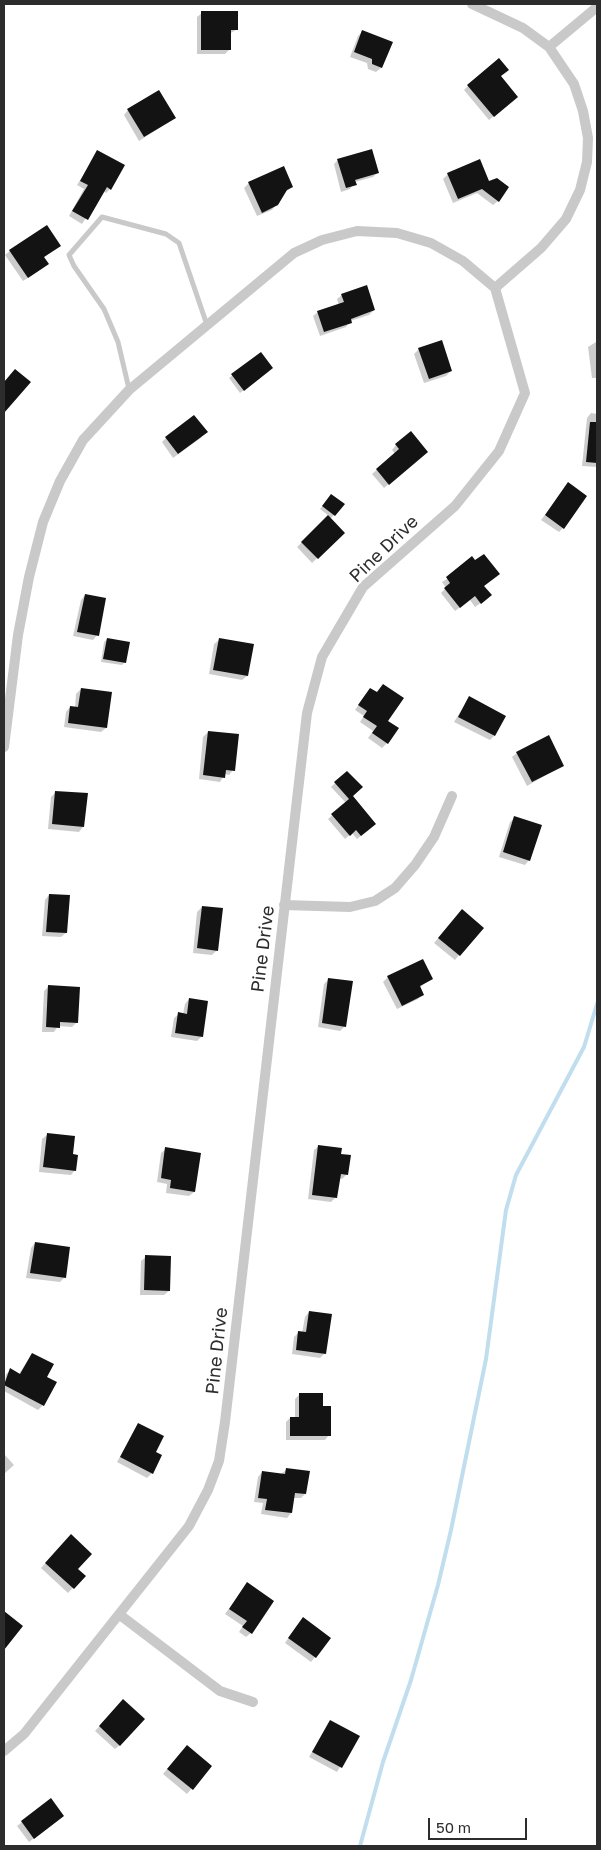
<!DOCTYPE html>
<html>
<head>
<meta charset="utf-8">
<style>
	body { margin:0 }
	#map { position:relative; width:601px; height:1850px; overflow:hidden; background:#fff; font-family:"Golos Text",sans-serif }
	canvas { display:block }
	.frame { position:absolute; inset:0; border:5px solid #2c2c2c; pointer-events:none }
	.scale { position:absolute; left:428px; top:1818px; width:99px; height:22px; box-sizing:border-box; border:2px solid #2c2c2c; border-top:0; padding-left:6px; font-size:15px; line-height:18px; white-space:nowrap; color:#2c2c2c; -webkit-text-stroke:4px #fff; paint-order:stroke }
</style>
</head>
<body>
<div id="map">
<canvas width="601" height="1850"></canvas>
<div class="frame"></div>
<div class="scale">50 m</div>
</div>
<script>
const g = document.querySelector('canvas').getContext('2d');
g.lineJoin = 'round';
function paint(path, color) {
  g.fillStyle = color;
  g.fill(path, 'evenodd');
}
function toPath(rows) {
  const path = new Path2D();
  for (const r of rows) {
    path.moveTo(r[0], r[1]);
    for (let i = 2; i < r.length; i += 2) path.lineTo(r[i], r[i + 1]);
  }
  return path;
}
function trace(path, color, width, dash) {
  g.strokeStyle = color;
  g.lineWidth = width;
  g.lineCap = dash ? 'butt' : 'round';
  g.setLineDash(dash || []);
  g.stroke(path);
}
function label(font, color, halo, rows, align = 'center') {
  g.font = font + ' "Golos Text",sans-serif';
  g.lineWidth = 5;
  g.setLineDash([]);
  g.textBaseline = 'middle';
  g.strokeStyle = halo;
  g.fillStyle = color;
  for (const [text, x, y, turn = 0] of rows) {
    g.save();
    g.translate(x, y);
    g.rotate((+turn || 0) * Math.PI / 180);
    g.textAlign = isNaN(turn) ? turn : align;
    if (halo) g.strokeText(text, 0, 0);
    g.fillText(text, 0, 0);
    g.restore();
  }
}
paint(toPath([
	[202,13,236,30,229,34,229,50,225,54,197,54,197,17],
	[362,32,381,68,376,72,368,69,367,63,350,57,358,36],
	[499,77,512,101,489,120,464,90,468,86],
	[128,110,175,118,139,141,124,115],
	[98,152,110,189,106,193,103,191,82,224,69,216,84,189,77,185],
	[338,160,378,172,373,177,355,182,350,189,341,192,334,164],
	[448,174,489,182,498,201,493,205,477,193,453,203,443,179],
	[249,183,292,187,284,193,272,210,257,216,244,188],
	[59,246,43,258,43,268,23,281,5,255,10,251],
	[342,295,374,310,369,315,350,321,346,327,320,336,313,316,318,312,339,305,337,299],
	[597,335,597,378,592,378,588,347,596,342],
	[419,349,451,371,446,376,424,383,414,354],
	[260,353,269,371,240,393,229,378],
	[591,413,597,414,597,467,582,466,587,418],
	[202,437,173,458,162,442,166,438],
	[396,445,422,456,384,488,372,474,395,454,392,450],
	[568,484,563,528,559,532,541,520],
	[329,498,334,515,330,519,343,533,312,563,297,547,329,516,320,509],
	[475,562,494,578,483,587,485,600,475,607,470,600,455,611,441,593,446,588,442,582],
	[85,595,97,635,93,640,73,636,81,600],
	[107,639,125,662,122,665,101,662,104,642],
	[219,640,247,676,242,680,209,674,214,644],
	[81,689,106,728,101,732,64,727,66,712,70,707,75,708,76,694],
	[366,694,386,721,387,743,382,748,368,738,373,731,360,722,364,716,355,710],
	[469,698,494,736,490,740,454,722],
	[208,732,233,770,229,775,225,774,220,782,199,779,203,737],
	[517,753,563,765,527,786,512,757],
	[347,772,352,796,371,828,357,839,352,833,345,839,328,819,346,803,331,787],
	[56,792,83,827,79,832,48,829,51,797],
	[515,818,529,860,525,865,499,857,510,822],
	[49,895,66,933,61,937,42,936,45,900],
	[202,907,217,950,212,955,193,953,197,912],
	[457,916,459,955,455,960,434,943],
	[388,977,431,979,419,988,422,994,418,999,397,1009,383,982],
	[329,979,345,1026,340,1031,318,1027,324,984],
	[48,987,77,1022,72,1027,58,1026,54,1032,42,1032,44,991],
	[189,999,202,1036,197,1041,171,1037,174,1018,179,1014,183,1014,185,1004],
	[47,1135,75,1170,71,1175,39,1172,42,1139],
	[319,1146,340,1155,347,1174,342,1179,339,1178,336,1197,331,1202,308,1199,314,1150],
	[166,1149,194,1192,189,1196,166,1193,167,1184,157,1182,161,1153],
	[35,1243,64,1278,60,1282,26,1278,31,1248],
	[146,1257,169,1291,164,1295,140,1295,141,1261],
	[309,1312,325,1353,320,1358,292,1354,294,1337,299,1332,302,1333,305,1317],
	[32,1354,45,1377,43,1405,38,1410,4,1391,6,1374,11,1370,19,1374],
	[300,1394,321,1407,329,1435,325,1440,286,1440,286,1422,290,1418,295,1418,295,1399],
	[138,1424,154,1453,152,1473,147,1478,117,1462],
	[4,1454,14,1465,4,1474],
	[286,1470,305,1494,301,1498,293,1498,291,1513,287,1518,261,1514,263,1503,254,1502,258,1477,262,1472,281,1474],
	[71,1536,76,1569,84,1576,68,1593,41,1568],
	[247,1584,251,1633,246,1637,239,1632,243,1626,225,1614],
	[298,1624,315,1657,311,1662,285,1643],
	[123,1701,120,1745,115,1749,95,1731],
	[330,1722,358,1737,337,1772,309,1757],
	[182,1751,211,1766,187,1794,163,1774],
	[58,1820,29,1842,17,1826,22,1822]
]), '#0003');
trace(toPath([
	[360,1846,383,1762,411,1680,438,1585,451,1530,486,1359,506,1210,516,1175,584,1047,597,1004]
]), '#c1deee', 4);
paint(toPath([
	[201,11,238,11,238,30,231,30,231,50,201,50],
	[362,30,393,42,382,68,372,64,372,59,354,52],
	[499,58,509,70,501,76,518,97,494,117,467,85],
	[159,90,176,118,144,137,127,109],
	[372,149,379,173,355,180,357,185,346,188,337,159],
	[97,150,125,165,111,190,107,187,88,220,72,211,88,185,80,181],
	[480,159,489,181,497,178,509,187,499,202,482,189,458,199,447,173],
	[284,166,293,187,287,190,278,205,262,213,248,182],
	[47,225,61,246,44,257,49,264,28,278,9,250],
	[367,285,375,310,351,319,352,323,324,332,317,311,344,302,341,294],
	[442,340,452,371,429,379,418,348],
	[261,352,273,368,244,391,231,374],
	[15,369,31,382,4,413,4,382],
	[194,415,208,432,178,454,165,437],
	[590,422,597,422,597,463,586,462],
	[411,431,428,452,389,485,376,469,399,449,395,444],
	[568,482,587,496,564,529,545,515],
	[331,494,345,504,335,516,322,506],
	[328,515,345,533,318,559,301,542],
	[484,554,500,574,484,586,492,595,481,604,475,596,460,608,444,588,450,583,446,577,472,556,475,560],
	[85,594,106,598,99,636,77,632],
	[107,638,130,642,126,663,103,659],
	[219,638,254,644,248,676,213,670],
	[383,684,404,698,388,721,399,728,388,744,372,733,377,726,363,717,367,711,358,705,370,688,377,692],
	[81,688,112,692,107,728,68,723,70,706,78,707],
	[469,696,506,716,495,736,458,717],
	[208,731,239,734,235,771,226,770,225,778,203,775],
	[549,735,564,766,532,782,516,752],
	[347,771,363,787,353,796,376,824,361,836,356,830,350,836,331,814,349,799,334,782],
	[55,791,88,793,84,827,52,824],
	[514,816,542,825,530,861,503,852],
	[49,894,70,895,67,933,46,932],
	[202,906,223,908,218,951,197,948],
	[462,909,484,928,460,956,438,938],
	[423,959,433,979,420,986,424,995,402,1006,387,976],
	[328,978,353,981,346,1027,322,1023],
	[48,985,80,987,78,1023,60,1022,60,1028,46,1027],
	[189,998,208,1001,203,1037,175,1033,178,1012,187,1014],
	[47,1133,75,1136,73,1154,78,1155,76,1171,43,1167],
	[318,1145,342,1148,341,1154,351,1155,348,1175,341,1174,337,1198,312,1195],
	[165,1147,201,1153,195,1192,170,1188,171,1180,161,1178],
	[35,1242,70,1247,66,1278,30,1273],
	[145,1255,171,1256,170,1291,144,1290],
	[309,1311,332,1314,326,1354,296,1350,298,1331,306,1332],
	[32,1353,54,1364,47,1377,57,1382,44,1406,4,1385,10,1368,20,1374],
	[299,1393,323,1393,323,1406,331,1406,331,1436,290,1436,290,1417,299,1417],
	[138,1423,164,1436,156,1452,162,1455,153,1474,120,1457],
	[286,1468,310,1471,306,1494,295,1493,292,1513,265,1510,267,1499,258,1498,262,1471,285,1474],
	[71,1534,92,1554,78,1569,86,1576,74,1589,45,1563],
	[247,1582,274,1601,252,1634,242,1627,247,1621,229,1609],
	[4,1611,23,1626,4,1650],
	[303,1617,331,1638,316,1658,288,1638],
	[123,1699,145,1719,120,1746,99,1726],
	[330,1720,360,1736,342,1768,312,1752],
	[187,1745,212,1766,193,1790,167,1769],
	[51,1798,64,1816,34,1839,21,1821]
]), '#131313');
trace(toPath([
	[129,389,118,342,104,309,74,266,69,255,102,217,166,234,179,243,207,325]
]), '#c9c9c9', 5);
trace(toPath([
	[472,4,523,28,549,47,574,84,583,111,588,138,587,162,580,190,566,219,541,248,495,288],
	[549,47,597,7],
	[4,747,18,635,29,577,43,522,60,481,83,440,129,390,294,253,322,240,357,231,397,233,431,243,463,261,495,288,525,393,499,451,455,506,363,587,322,657,307,713,225,1422,219,1461,208,1490,189,1526,24,1734,4,1751],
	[284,905,350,907,375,901,395,888,415,865,434,837,452,796],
	[120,1615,220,1691,253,1702]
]), '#c9c9c9', 10);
label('18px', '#2c2c2c', '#fff', [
	["Pine Drive",384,549,-44],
	["Pine Drive",263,949,-83],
	["Pine Drive",217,1351,-84]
]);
</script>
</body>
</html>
